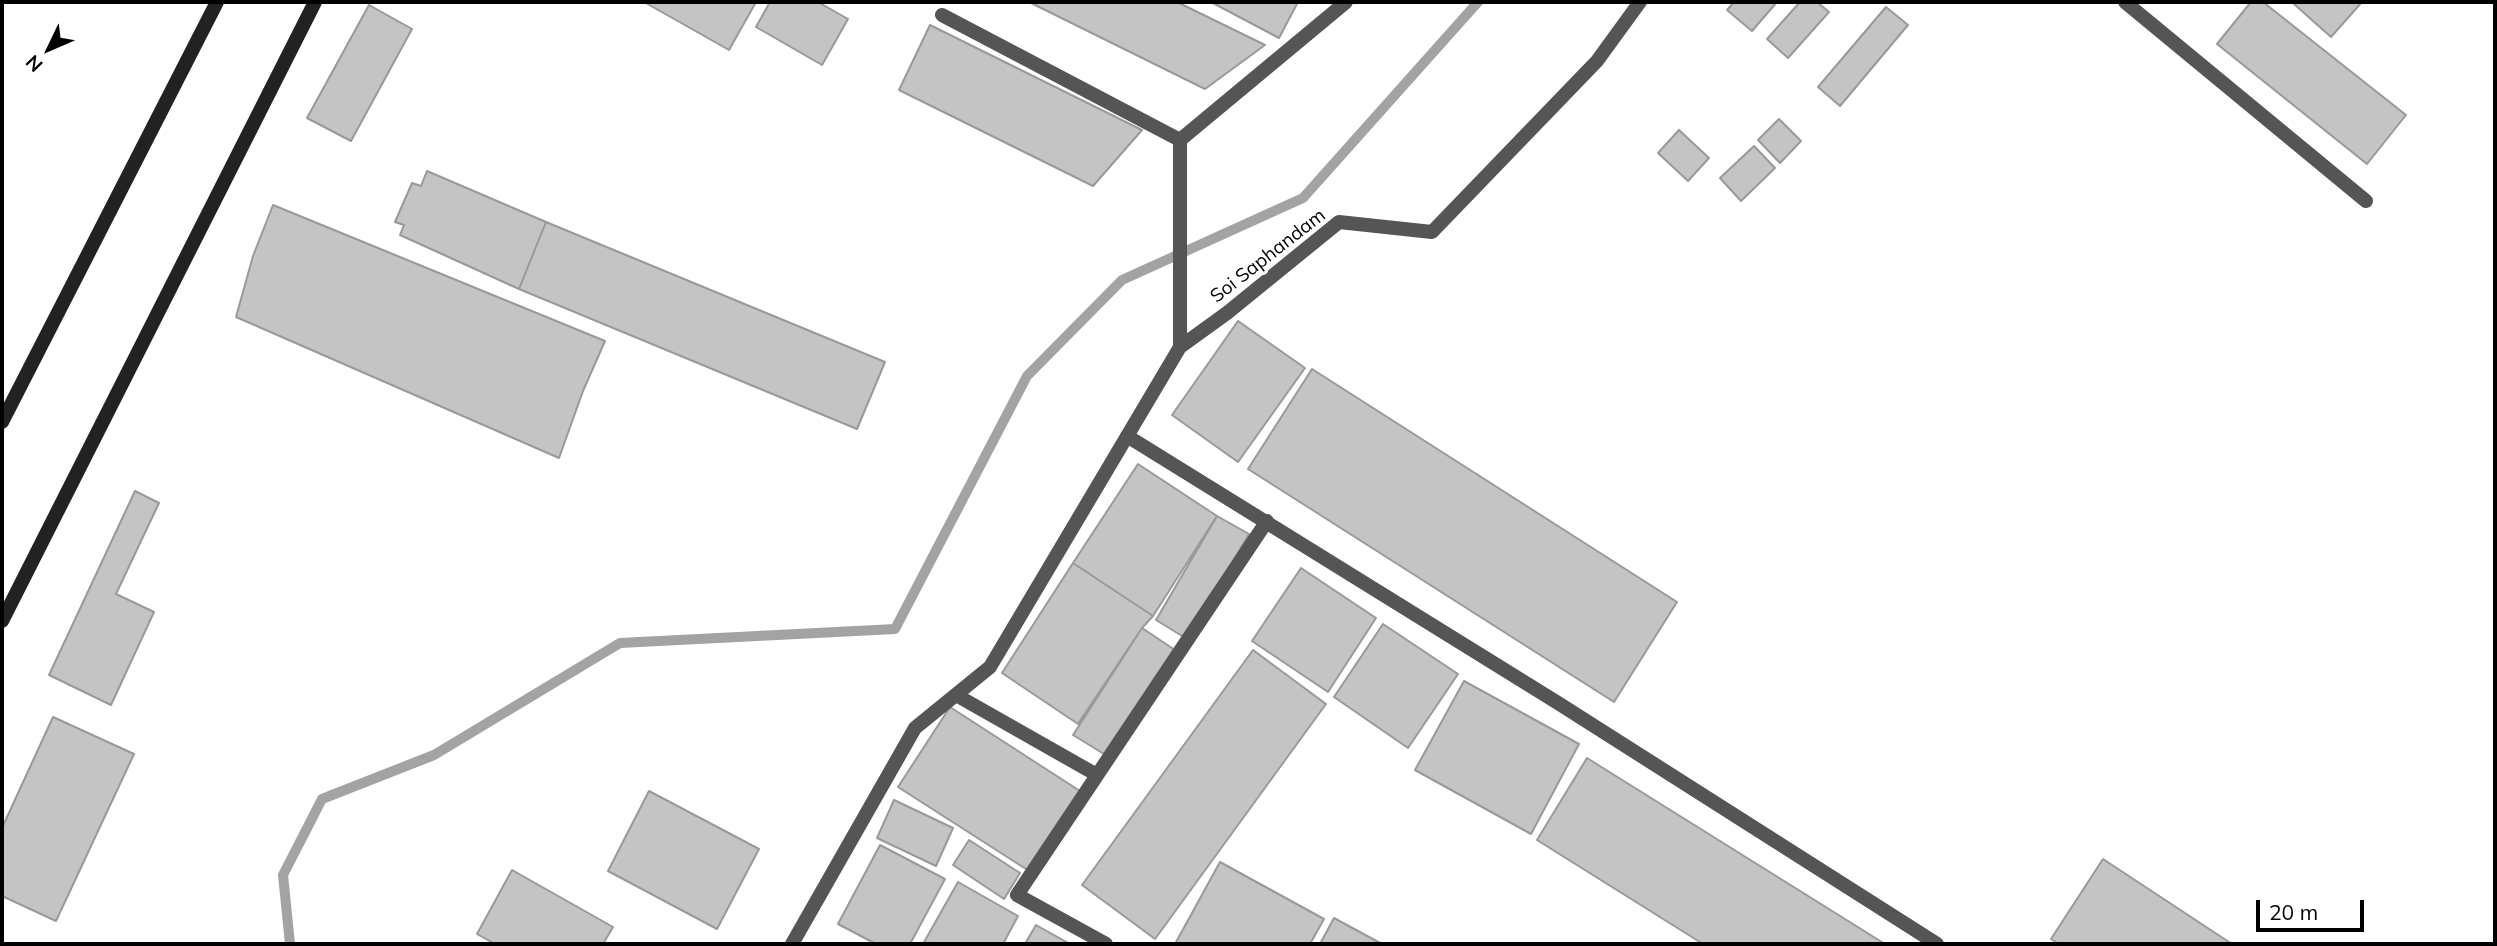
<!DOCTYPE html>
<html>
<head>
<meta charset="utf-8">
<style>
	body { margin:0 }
	#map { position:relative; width:2497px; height:946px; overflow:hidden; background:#fff; font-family:Mulish,sans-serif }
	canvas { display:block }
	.frame { position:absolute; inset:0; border:4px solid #000; pointer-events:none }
	.north { position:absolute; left:14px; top:14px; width:70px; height:70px; -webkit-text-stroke:5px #fff; paint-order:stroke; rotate:226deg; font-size:19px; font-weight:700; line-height:28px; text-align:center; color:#000 }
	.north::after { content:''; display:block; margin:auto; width:24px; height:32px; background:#000; clip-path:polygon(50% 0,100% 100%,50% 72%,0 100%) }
	.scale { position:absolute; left:2256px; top:900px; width:108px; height:32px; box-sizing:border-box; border:4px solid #000; border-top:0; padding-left:9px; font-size:21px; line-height:24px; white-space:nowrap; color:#000; -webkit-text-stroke:5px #fff; paint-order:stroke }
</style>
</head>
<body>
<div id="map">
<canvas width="2497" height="946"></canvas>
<div class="frame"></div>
<div class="north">N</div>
<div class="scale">20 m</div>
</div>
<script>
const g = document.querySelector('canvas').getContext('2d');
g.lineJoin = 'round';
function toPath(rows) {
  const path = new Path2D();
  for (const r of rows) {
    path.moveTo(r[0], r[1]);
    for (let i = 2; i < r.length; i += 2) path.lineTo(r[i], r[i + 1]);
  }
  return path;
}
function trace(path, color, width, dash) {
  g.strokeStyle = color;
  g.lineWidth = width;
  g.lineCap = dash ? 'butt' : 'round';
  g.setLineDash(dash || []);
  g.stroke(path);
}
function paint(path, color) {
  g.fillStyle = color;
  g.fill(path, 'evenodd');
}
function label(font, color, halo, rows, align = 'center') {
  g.font = font + ' Mulish,sans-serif';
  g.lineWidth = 6;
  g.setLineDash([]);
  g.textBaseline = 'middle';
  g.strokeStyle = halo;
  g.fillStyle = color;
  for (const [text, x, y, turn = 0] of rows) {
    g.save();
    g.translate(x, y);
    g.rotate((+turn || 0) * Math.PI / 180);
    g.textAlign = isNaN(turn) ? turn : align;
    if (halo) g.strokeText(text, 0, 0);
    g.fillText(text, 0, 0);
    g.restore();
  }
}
trace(toPath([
	[290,944,283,875,322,799,434,755,620,643,895,629,1027,376,1122,280,1303,198,1478,2]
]), '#a3a3a3', 10);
const building = toPath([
	[644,2,756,2,729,50,644,2],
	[770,2,818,2,848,19,822,65,756,27,770,2],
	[1029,2,1177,2,1265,45,1205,89,1029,2],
	[1211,2,1298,2,1279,38,1211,2],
	[1734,2,1777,2,1752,31,1727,10,1734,2],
	[1800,2,1817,2,1829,12,1788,58,1767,39,1800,2],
	[2251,2,2263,2,2406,115,2367,164,2217,44,2251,2],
	[2296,2,2362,2,2331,37,2294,4,2296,2],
	[369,5,412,29,351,141,307,118,369,5],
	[1886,7,1908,25,1840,106,1818,87,1886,7],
	[930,25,1142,130,1093,186,899,90,930,25],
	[1779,119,1801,141,1780,163,1758,140,1779,119],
	[1679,130,1709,158,1688,181,1658,153,1679,130],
	[1754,146,1775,168,1741,201,1720,178,1754,146],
	[427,171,546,222,519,289,400,235,404,225,395,222,412,183,421,186,427,171],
	[273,205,605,341,583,391,559,458,236,317,253,256,273,205],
	[546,222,885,362,857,429,519,289,546,222],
	[1238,321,1305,368,1238,462,1172,415,1238,321],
	[1312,369,1677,602,1614,702,1248,469,1312,369],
	[1138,464,1217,516,1153,616,1073,563,1138,464],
	[135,491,159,503,116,594,154,612,111,705,49,675,135,491],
	[1217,516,1249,534,1187,639,1156,620,1217,516],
	[1073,563,1153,616,1142,628,1078,724,1002,673,1073,563],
	[1301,568,1376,618,1328,692,1252,641,1301,568],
	[1383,624,1458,674,1408,748,1334,697,1383,624],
	[1142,628,1175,650,1109,757,1073,735,1142,628],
	[1253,650,1326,704,1155,939,1082,885,1253,650],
	[1464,681,1579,744,1531,834,1415,770,1464,681],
	[950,707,1080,791,1029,871,898,787,950,707],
	[53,717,134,754,56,921,2,896,2,828,53,717],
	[1587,758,1885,944,1703,944,1537,840,1587,758],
	[649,791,759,849,717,929,608,871,649,791],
	[894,800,953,828,936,866,877,838,894,800],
	[969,840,1020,873,1004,899,953,865,969,840],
	[880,845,945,879,910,944,876,944,838,924,880,845],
	[2103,859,2232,944,2059,944,2051,939,2103,859],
	[1220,862,1324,919,1310,944,1175,944,1220,862],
	[512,870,613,927,603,944,495,944,477,934,512,870],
	[958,882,1018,916,1003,944,923,944,958,882],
	[1334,918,1382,944,1320,944,1334,918],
	[1036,925,1070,944,1025,944,1036,925]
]);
paint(building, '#c4c4c4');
trace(building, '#999', 2);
trace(toPath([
	[2125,2,2366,201]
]), '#555', 14);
trace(toPath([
	[942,15,1180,140],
	[1180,140,1346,2],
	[1180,140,1180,347],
	[1127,436,1558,703,1937,944],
	[956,695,1097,775],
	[792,944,915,728,990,667,1180,347,1227,313,1339,222,1432,232,1597,61,1640,2],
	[1106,944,1017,895,1267,521]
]), '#555', 14);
trace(toPath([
	[2,422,217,2],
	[2,621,315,2]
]), '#222', 14);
label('19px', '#000', '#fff', [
	["Soi Saphandam",1268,256,-38]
]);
</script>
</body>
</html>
